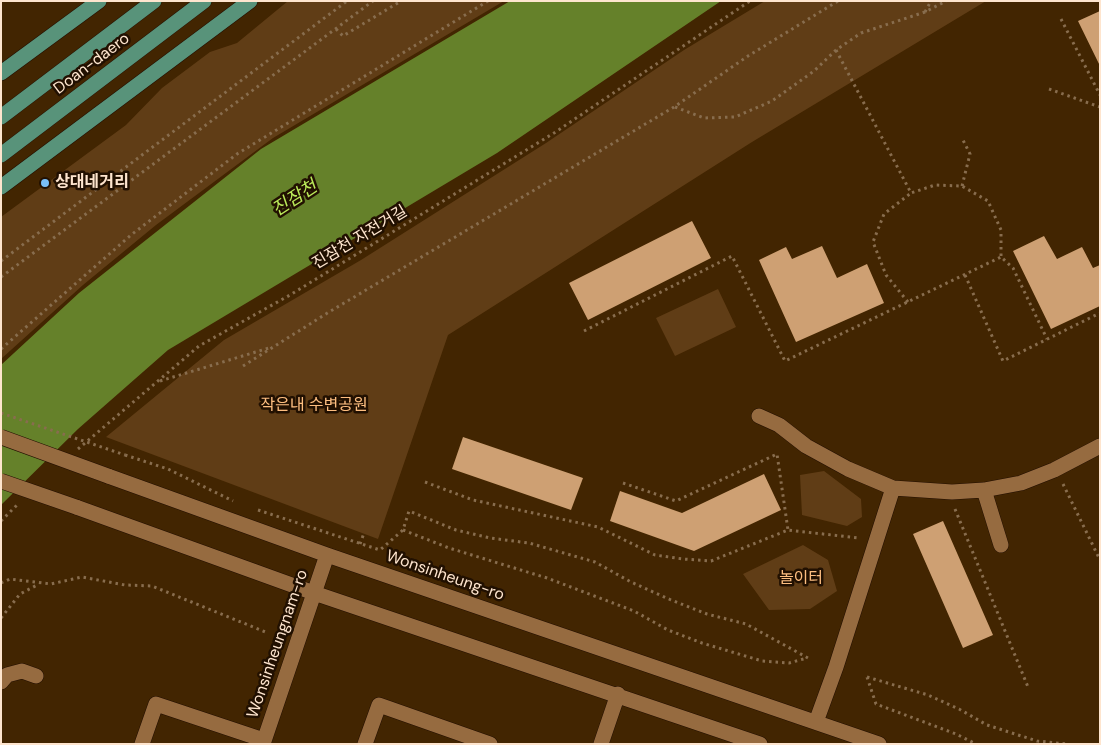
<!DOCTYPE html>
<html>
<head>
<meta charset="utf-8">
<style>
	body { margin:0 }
	#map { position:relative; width:1101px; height:745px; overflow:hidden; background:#422501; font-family:"DM Sans",sans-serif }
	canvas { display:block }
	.frame { position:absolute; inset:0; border:2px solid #fee5ce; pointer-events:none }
</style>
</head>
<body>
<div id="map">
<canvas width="1101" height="745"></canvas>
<div class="frame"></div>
</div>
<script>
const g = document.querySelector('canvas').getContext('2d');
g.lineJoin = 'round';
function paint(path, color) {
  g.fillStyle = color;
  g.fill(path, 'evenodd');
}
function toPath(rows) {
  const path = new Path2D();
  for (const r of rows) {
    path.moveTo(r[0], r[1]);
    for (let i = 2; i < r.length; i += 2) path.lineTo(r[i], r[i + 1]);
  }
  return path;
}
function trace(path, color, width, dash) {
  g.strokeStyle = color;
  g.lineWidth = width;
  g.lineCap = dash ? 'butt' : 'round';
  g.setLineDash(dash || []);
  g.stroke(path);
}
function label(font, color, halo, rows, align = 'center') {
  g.font = font + ' "DM Sans","Noto Sans KR",sans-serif';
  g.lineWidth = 5;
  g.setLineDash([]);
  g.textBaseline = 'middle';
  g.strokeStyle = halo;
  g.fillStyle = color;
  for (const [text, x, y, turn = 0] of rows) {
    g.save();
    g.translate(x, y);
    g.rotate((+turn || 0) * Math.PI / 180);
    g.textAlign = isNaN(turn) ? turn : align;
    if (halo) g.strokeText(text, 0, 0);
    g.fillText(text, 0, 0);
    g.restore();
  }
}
paint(toPath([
	[288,1,504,1,273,138,156,225,83,285,1,359,1,217,126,125,162,88,210,52,237,43],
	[765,1,986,1,752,142,448,335,378,539,106,437,224,340,361,260,546,143,684,50],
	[718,289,736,327,675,356,656,318],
	[824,471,861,499,862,517,847,526,802,515,800,475],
	[803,545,828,560,837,591,810,609,769,610,743,574]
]), '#603d16');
paint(toPath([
	[510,1,721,1,497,153,168,350,78,429,1,505,1,365,79,293,261,149]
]), '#65812a');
paint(toPath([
	[1100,11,1100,66,1078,21],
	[692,221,711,258,588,320,569,283],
	[1044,236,1057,259,1082,247,1093,268,1100,265,1100,306,1051,329,1013,251],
	[822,246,837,278,867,264,884,303,796,342,759,260,786,247,792,259],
	[463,437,583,478,571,510,452,469],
	[764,474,781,510,694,551,610,521,620,491,682,513],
	[943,521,993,635,963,648,913,534]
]), '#cea073');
const minor = toPath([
	[759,416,779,425,806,446,848,469,893,488],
	[108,476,327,555,879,744],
	[984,490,1001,545],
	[76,507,314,593,760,744],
	[1,682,7,675,22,671,36,676],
	[816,722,836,667,893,488,952,492,984,490,1021,483,1054,470,1100,446],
	[142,744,156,704,264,740],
	[263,744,327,555],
	[365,744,379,705,490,744],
	[601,744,618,694]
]);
const major = toPath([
	[1,73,99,1],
	[1,117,154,1],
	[1,155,204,1],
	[1,187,250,1]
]);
trace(minor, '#230f00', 16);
trace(major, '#230f00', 16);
trace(toPath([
	[925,12,931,1],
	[1061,19,1100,95],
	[336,29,343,36,401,1],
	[836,50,911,193,935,185,962,186,988,201,1001,230,1001,257,1013,268,1047,339],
	[1049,89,1100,107],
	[675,107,704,118,735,117,772,101,814,71,836,50,861,33,925,12,946,1],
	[962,186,970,154,963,140],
	[1,261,347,1],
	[965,275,1003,361,1100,313],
	[1,277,373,1],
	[908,302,886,275,873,242,884,214,911,193],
	[584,331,732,256,785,361,1001,257],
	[1,349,131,235,237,154,488,1],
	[243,366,329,312,674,107,748,56,838,1],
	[160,381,269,348],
	[78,449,199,346,290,295,554,133,750,1],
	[125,455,168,469,233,501],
	[425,482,473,500,598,527,655,555,683,559,711,561,788,530,858,538],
	[623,483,676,501,777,454,788,530],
	[1063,484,1100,560],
	[955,509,1028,687],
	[258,510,380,550,403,530,409,511,456,530,490,538,529,543,595,562,631,582,671,600,707,614,746,624,808,658],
	[1,521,18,504],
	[403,530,449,548,547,578,634,611,668,630,702,643,762,661,789,663,807,658],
	[360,544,364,533],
	[1,583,10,579,51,584,82,577,125,585,152,586,268,633],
	[1,618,20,594,39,584],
	[867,677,928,695,959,709,987,725,1037,741,1067,744],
	[867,677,876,704,956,734,976,744]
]), '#886d4e', 3, [2.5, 4]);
trace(minor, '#966b40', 15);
trace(major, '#58937a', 15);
const minorBridge = toPath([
	[1,437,108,476],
	[1,481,76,507]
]);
trace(minorBridge, '#230f00', 16, []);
trace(toPath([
	[1,413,125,455]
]), '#886d4e', 3, [2.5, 4]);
trace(minorBridge, '#966b40', 15);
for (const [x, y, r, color] of [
	[45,183,5,"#7abff8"]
]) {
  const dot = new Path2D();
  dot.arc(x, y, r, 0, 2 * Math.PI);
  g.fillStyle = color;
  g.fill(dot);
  trace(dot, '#211001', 2);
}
label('16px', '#fee5ce', '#211001', [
	["Doan-daero",92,64,-37],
	["진잠천 자전거길",360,238,-31],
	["Wonsinheung-ro",445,576,19],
	["Wonsinheungnam-ro",278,644,-71]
]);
label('bold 16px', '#fee5ce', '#211001', [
	["상대네거리",55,183]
], 'left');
label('16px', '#fdbe80', '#211001', [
	["작은내 수변공원",314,406],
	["놀이터",801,579]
]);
label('italic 18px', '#bbea5a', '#211001', [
	["진잠천",295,199,-33]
]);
</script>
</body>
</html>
